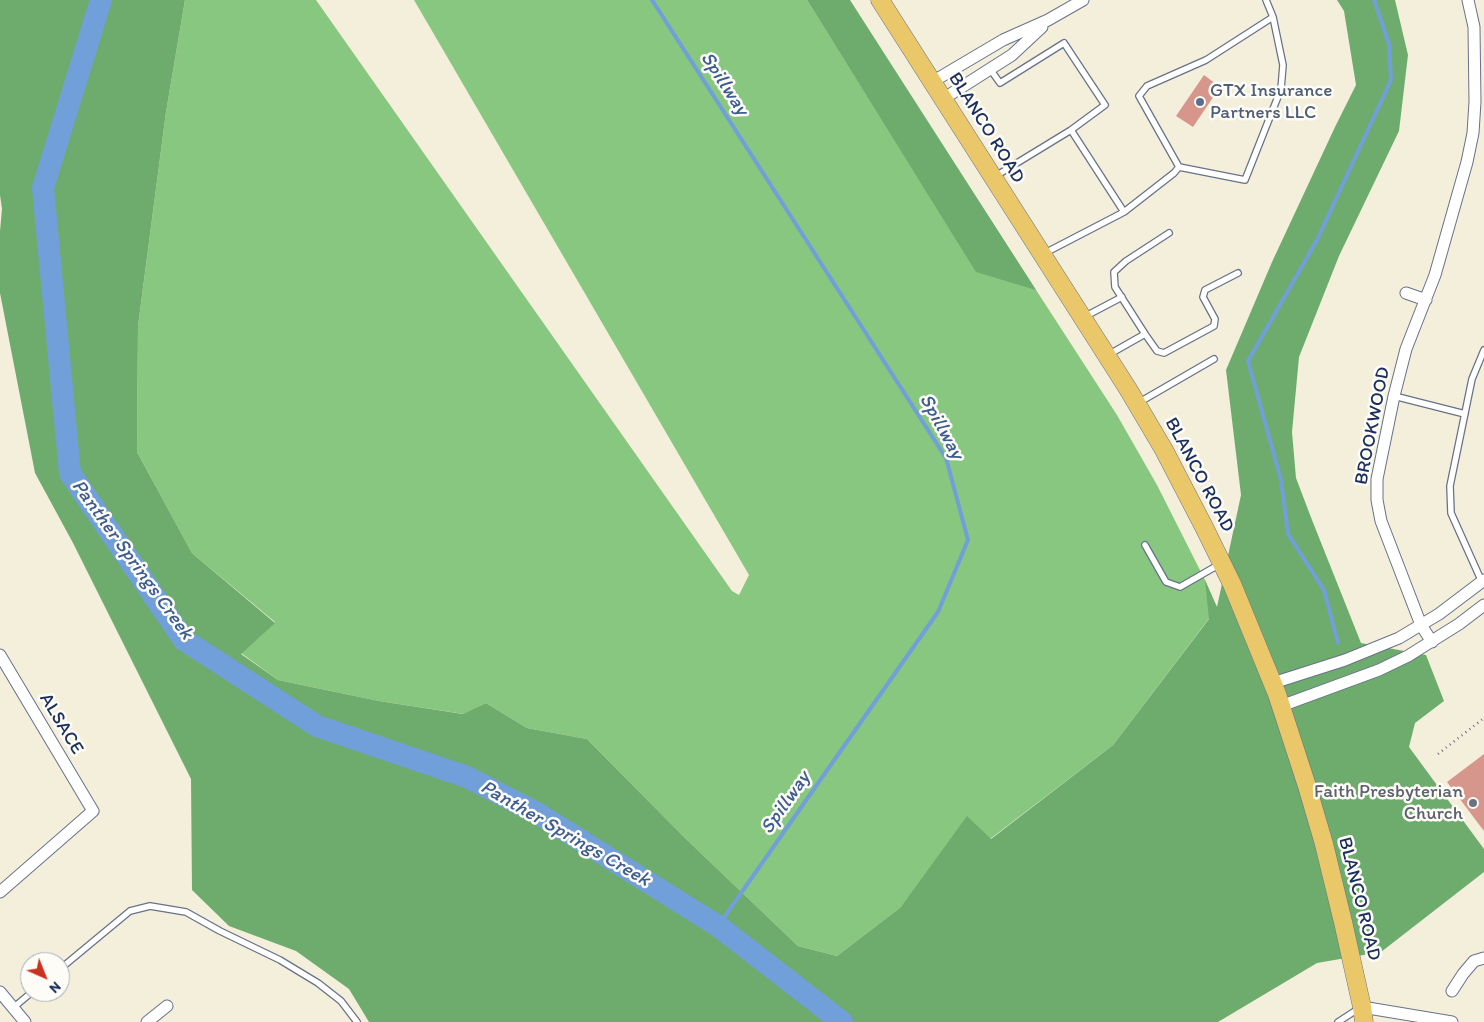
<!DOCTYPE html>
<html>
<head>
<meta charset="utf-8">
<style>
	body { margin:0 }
	#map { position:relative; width:1484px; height:1022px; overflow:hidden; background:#f3efdb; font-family:Itim,sans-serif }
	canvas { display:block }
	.north { position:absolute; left:20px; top:952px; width:50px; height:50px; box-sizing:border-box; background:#fdfcf7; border:1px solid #a3aaba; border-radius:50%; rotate:136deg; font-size:14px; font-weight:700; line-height:20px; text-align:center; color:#1b2f5e }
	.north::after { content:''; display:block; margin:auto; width:18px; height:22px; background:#c8321e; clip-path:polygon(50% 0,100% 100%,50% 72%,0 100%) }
</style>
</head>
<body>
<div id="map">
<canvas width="1484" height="1022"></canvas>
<div class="north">N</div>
</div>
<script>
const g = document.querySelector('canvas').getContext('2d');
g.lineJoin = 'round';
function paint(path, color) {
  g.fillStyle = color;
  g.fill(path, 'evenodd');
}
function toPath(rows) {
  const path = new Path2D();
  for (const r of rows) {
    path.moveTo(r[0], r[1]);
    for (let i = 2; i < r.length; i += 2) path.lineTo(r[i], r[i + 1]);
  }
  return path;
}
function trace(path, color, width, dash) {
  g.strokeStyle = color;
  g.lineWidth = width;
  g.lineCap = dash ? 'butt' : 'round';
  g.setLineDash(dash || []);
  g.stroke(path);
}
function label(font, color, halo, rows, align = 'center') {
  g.font = font + ' Itim,sans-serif';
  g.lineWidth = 5;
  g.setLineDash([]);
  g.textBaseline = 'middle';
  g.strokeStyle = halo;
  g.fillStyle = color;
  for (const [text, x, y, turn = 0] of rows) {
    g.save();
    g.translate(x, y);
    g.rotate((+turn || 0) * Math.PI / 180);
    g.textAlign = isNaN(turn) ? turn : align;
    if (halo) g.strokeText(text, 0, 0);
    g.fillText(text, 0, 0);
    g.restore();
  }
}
paint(toPath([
	[185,0,316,0,732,591,739,595,749,575,414,0,807,0,918,178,950,157,1117,415,1157,485,1205,580,1217,608,1113,745,837,956,798,946,685,838,587,739,527,728,486,703,464,714,379,701,278,680,241,653,275,622,192,553,137,452,138,326,166,112]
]), '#88c77f');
paint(toPath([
	[0,0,185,0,166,112,138,326,137,452,192,553,275,623,241,654,278,680,379,701,463,714,486,703,527,728,587,739,685,838,798,946,837,956,901,907,967,816,991,839,1113,745,1209,619,1205,580,1217,607,1241,495,1226,370,1272,262,1335,127,1356,85,1344,11,1337,0,1395,0,1408,55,1399,131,1339,256,1299,357,1292,432,1296,478,1312,520,1361,643,1426,655,1444,701,1415,723,1409,747,1484,849,1484,872,1381,952,1317,963,1218,1022,369,1022,349,989,296,951,229,926,192,890,191,779,73,543,35,473,0,293,0,231,2,209,0,195],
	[807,0,850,0,1036,290,976,272]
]), '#6eac6e');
trace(toPath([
	[652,0,946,458,968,540,938,612,718,926],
	[1338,643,1324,590,1288,534,1281,480,1248,361,1317,240,1391,80,1389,44,1374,0]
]), '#719fd9', 4);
trace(toPath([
	[101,0,43,188,70,473,184,640,317,726,467,777,537,813,718,926,842,1022]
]), '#719fd9', 22);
paint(toPath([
	[1204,75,1220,87,1193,127,1176,116],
	[1484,754,1484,831,1447,782]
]), '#d7968c');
const lane = toPath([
	[990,69,1000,83,1064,43,1105,105,1071,130],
	[1179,167,1245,180,1281,89,1283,65,1273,17],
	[994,177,1071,130,1124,212],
	[1045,253,1124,212,1174,173,1179,167,1139,96,1147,86,1206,60,1273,17,1266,0],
	[1084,317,1122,297],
	[1145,334,1115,287,1114,272,1126,261,1169,233],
	[1108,355,1145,334,1157,351,1164,353,1214,326,1215,319,1203,297,1205,290,1238,273],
	[1394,396,1465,414],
	[1138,403,1214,359],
	[1145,545,1166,582,1180,587,1220,564],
	[1482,582,1451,513,1450,486,1472,379,1484,350],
	[60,969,130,911,150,906,186,912,220,931,280,960,318,983,341,1001,357,1022],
	[13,1008,32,992],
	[1338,1022,1358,1009]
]);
const street = toPath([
	[932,82,1003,40,1048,20,1083,0],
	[943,99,1012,55,1042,27],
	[1406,293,1426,300],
	[1432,642,1421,625,1381,521,1377,500,1377,479,1394,396,1406,349,1435,275,1467,162,1473,133,1475,102,1474,27,1468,0],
	[0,655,93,811,0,892],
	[1273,683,1345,660,1399,638,1439,614,1484,580],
	[1281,706,1379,670,1408,656,1459,624,1484,605],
	[1452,991,1463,974,1474,961,1484,958],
	[0,992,25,1022],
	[1362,1007,1452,1022],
	[147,1022,167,1006]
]);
const primary = toPath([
	[880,0,1128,389,1164,450,1204,527,1232,584,1277,694,1307,786,1324,844,1343,922,1362,1007,1364,1022]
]);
trace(lane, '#67728a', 8);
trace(street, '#67728a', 13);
trace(primary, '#67728a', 19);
trace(toPath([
	[1438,754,1484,718]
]), '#67728a', 2.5, [1, 4]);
trace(lane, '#fff', 5.5);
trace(street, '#fff', 11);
trace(primary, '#eac769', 18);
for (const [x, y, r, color] of [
	[1200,102,5,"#5c6f8a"],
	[1473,803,5,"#6b7280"]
]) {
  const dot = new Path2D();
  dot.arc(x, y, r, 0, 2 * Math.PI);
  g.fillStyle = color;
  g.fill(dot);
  trace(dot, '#fdfcf7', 2);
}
label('19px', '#4e5e75', '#fdfcf7', [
	["GTX Insurance",1210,91],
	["Partners LLC",1210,113]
], 'left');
label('19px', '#1b2f5e', '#fdfcf7', [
	["BLANCO ROAD",986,128,58],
	["BROOKWOOD",1373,426,-79],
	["BLANCO ROAD",1199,475,62],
	["ALSACE",61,724,59],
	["BLANCO ROAD",1359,899,76]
]);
label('19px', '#5b616d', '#fdfcf7', [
	["Faith Presbyterian",1463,792],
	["Church",1463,814]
], 'right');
label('italic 20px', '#3d5c8f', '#fdfcf7', [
	["Spillway",724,84,57],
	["Spillway",941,427,61],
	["Panther Springs Creek",132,560,54],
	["Spillway",786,803,-55],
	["Panther Springs Creek",565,834,30]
]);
</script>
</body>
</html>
